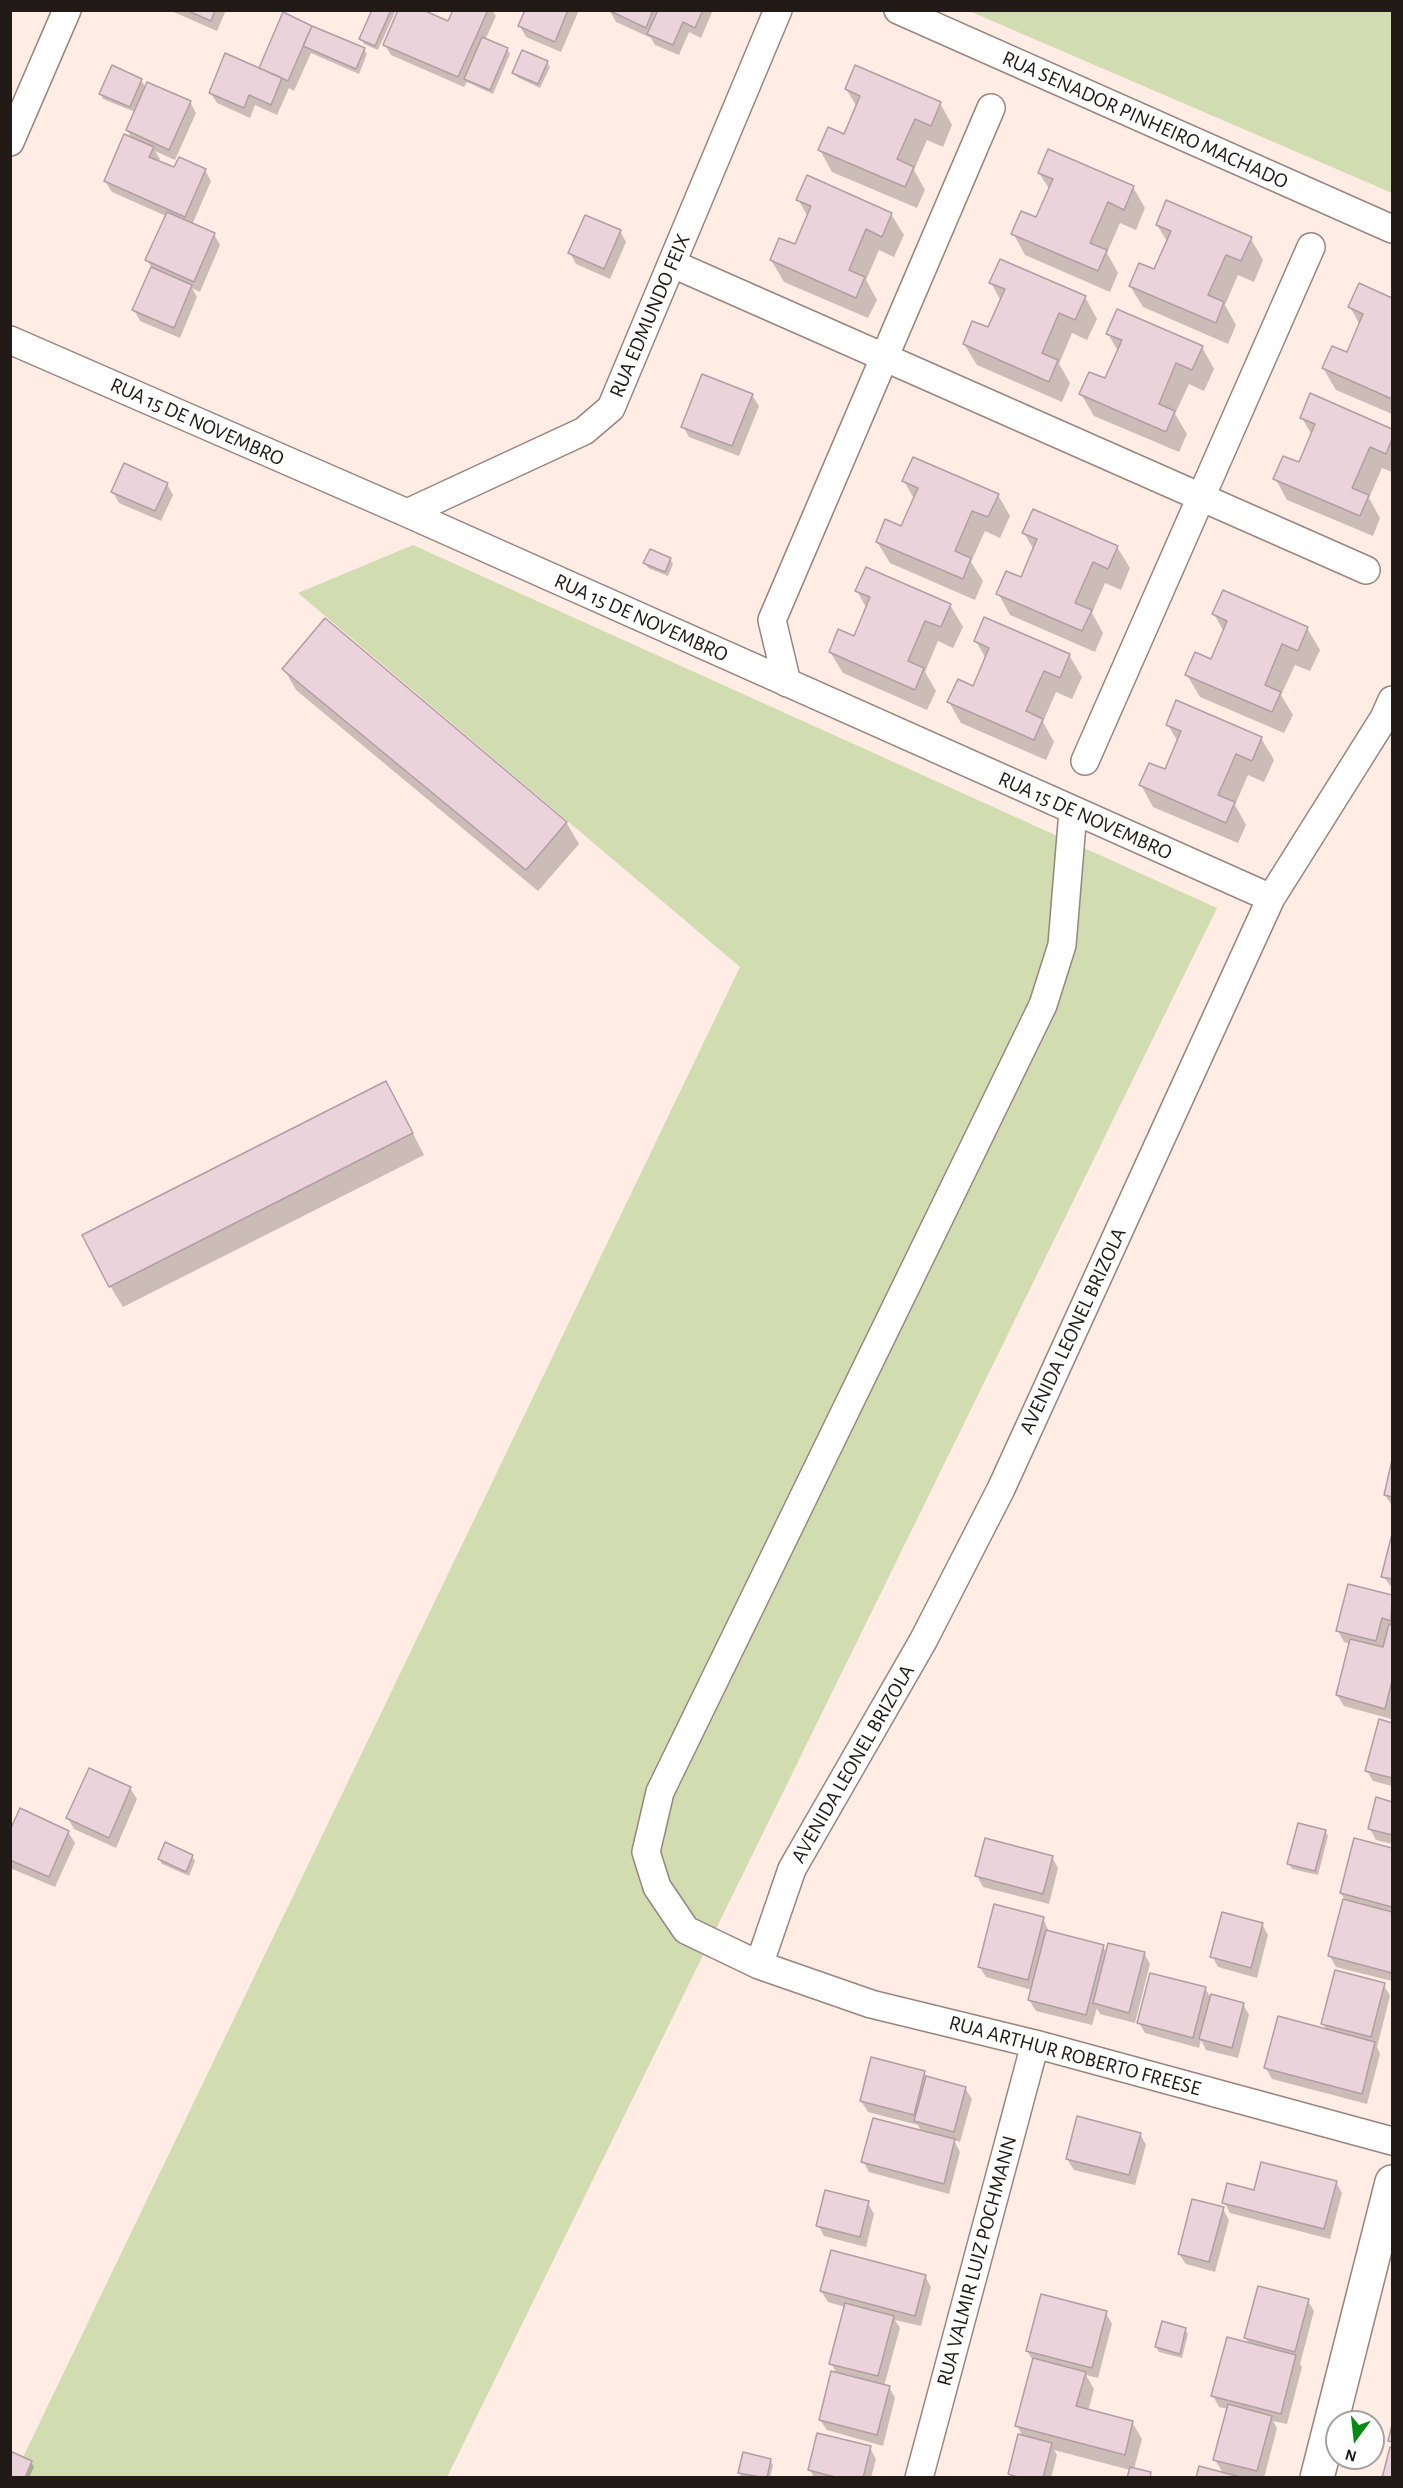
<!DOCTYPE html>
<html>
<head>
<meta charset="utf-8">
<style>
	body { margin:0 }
	#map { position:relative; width:1403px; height:2488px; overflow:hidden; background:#feece5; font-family:"Alegreya Sans",sans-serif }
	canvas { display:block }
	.frame { position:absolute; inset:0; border:12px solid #221a17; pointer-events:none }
	.north { position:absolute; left:1325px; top:2410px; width:60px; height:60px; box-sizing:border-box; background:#fff; border:2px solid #a7a3a2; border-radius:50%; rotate:195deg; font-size:16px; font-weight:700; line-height:24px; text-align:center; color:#221a17 }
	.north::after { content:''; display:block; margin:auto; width:21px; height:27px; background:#058a14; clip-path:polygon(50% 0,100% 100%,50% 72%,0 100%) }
</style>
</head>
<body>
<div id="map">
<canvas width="1403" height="2488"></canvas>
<div class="frame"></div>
<div class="north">N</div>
</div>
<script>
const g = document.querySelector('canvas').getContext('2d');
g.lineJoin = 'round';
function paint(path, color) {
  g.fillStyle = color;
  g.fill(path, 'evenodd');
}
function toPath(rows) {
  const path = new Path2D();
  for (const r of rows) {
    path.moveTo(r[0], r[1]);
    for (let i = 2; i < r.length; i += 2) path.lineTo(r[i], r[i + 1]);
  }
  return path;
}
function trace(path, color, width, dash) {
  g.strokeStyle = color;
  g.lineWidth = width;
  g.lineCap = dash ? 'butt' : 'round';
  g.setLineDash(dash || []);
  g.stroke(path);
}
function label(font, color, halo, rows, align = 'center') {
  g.font = font + ' "Alegreya Sans",sans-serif';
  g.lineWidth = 6;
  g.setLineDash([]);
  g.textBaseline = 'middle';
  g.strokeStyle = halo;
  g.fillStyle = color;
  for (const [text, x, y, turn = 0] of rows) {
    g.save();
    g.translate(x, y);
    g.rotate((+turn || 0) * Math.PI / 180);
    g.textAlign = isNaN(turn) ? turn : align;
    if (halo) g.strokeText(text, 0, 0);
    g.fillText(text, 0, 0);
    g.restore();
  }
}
paint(toPath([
	[969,11,1392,11,1392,193],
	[413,545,1217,908,447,2477,13,2478,740,967,298,593]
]), '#d1ddb1');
paint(toPath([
	[169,10,226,10,217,31],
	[373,10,396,10,378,50,364,44,361,39],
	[455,10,492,10,496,16,485,40,507,49,510,54,493,94,467,82,464,87,391,55,385,45,449,23],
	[527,10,579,10,561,52,526,37,520,26],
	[713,10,701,38,689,32,679,55,655,45,651,38,616,22,610,11],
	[284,14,364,50,367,54,359,74,311,53,294,91,289,88,277,115,255,105,250,118,217,103,210,92,260,70],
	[547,62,550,67,540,88,517,77,514,72],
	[141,80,146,88,190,102,196,113,175,160,155,151,160,159,158,162,175,169,205,170,211,181,192,225,214,234,220,245,200,292,192,288,197,297,180,338,140,321,134,310,152,268,147,260,166,216,112,192,105,181,132,139,127,130,135,112,103,99,101,94],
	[846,89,940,103,952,125,943,147,927,140,914,170,925,190,917,208,832,172,820,150,845,136,857,107],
	[1039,173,1133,187,1145,208,1136,230,1120,223,1107,253,1118,273,1110,292,1025,255,1013,233,1037,219,1050,190],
	[798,199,891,214,904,235,894,257,879,250,866,280,877,300,868,318,784,282,771,260,795,246,808,217],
	[1157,225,1251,239,1263,260,1254,282,1238,275,1225,305,1236,325,1228,344,1143,307,1130,286,1155,271,1168,243],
	[620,231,626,242,610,279,576,264,570,253],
	[991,283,1085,297,1097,319,1087,340,1072,333,1059,364,1070,383,1062,402,977,365,964,344,989,329,1001,301],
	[1360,285,1392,299,1392,414,1336,390,1323,368,1348,354,1360,325,1350,307],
	[1108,334,1202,347,1214,369,1204,391,1189,384,1175,414,1187,434,1179,452,1094,416,1081,394,1106,380,1118,351],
	[752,395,759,406,739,456,689,437,683,426],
	[1311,395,1392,430,1392,472,1382,468,1369,498,1380,518,1373,536,1287,500,1275,478,1300,464,1312,435,1302,418],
	[904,481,998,495,1010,516,1000,538,985,531,971,562,983,581,975,600,890,563,877,542,902,528,914,499],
	[167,484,173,495,161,521,119,503,113,492],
	[1024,533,1117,547,1130,568,1121,590,1105,583,1092,613,1103,633,1095,652,1010,615,998,593,1022,579,1034,550],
	[670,559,673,564,668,576,648,568,645,563],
	[857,591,950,605,963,627,953,648,938,641,925,672,936,691,927,710,843,673,830,652,855,638,867,609],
	[1214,614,1307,628,1320,650,1310,671,1295,665,1281,695,1293,715,1284,733,1200,697,1187,675,1211,661,1224,632],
	[976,641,1069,655,1082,677,1072,699,1056,692,1043,722,1054,742,1046,760,961,723,949,702,974,688,986,659],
	[284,669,566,822,579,844,538,891,296,690],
	[1168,725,1261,738,1274,760,1264,782,1248,775,1235,805,1246,825,1238,843,1153,807,1141,785,1165,771,1178,742],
	[398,1104,424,1155,123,1307,110,1286],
	[1392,1466,1392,1506,1385,1495],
	[1392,1540,1392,1588,1383,1576],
	[1349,1585,1392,1596,1391,1719,1344,1706,1337,1695,1351,1644,1344,1642,1338,1631],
	[1380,1721,1392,1724,1392,1786,1373,1781,1367,1771],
	[90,1770,130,1788,137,1799,116,1848,74,1829,68,1818],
	[1377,1799,1392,1803,1392,1844,1376,1840,1370,1829],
	[1325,1831,1328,1836,1318,1875,1292,1869,1289,1864],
	[68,1832,75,1843,55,1887,10,1868,10,1833],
	[1355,1839,1392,1849,1392,1981,1336,1967,1330,1956,1346,1902,1341,1893],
	[192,1856,195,1861,189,1876,162,1864,159,1859],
	[1052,1857,1058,1868,1049,1904,983,1887,977,1876],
	[1043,1918,1049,1932,1103,1947,1107,1953,1144,1953,1150,1964,1135,2023,1100,2014,1097,2008,1092,2025,1036,2011,1029,2000,1032,1990,986,1977,979,1966],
	[1262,1924,1268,1935,1257,1978,1218,1967,1212,1956],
	[1384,1985,1390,1996,1377,2047,1380,2054,1367,2104,1272,2079,1266,2068,1327,2030,1323,2024],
	[1205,1988,1211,1998,1243,2004,1249,2015,1238,2058,1206,2050,1201,2040,1199,2048,1145,2033,1139,2023],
	[924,2072,927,2078,965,2088,972,2099,960,2142,954,2140,960,2152,949,2194,869,2172,863,2161,922,2133,918,2125,868,2112,861,2101],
	[1140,2134,1146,2145,1135,2185,1074,2170,1067,2159],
	[1336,2182,1342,2193,1330,2239,1230,2213,1224,2202,1255,2192],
	[868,2203,874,2214,866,2247,824,2236,818,2225],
	[1223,2209,1229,2220,1215,2272,1186,2264,1179,2254],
	[925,2276,931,2287,921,2326,895,2320,900,2328,884,2386,889,2387,895,2398,883,2446,827,2430,820,2420,837,2374,831,2363,845,2307,828,2302,821,2291],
	[1308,2301,1314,2311,1300,2364,1302,2367,1287,2424,1273,2421,1277,2428,1264,2478,1197,2478,1223,2473,1215,2460,1228,2409,1219,2407,1213,2396,1249,2344,1246,2338],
	[1106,2313,1112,2324,1098,2378,1086,2375,1094,2389,1088,2411,1132,2422,1142,2439,1134,2469,1150,2474,1153,2478,1128,2478,1130,2470,1054,2450,1057,2455,1051,2478,1012,2478,1010,2474,1023,2437,1017,2426,1034,2362,1027,2351],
	[1185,2329,1188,2334,1182,2358,1159,2352,1156,2347],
	[870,2448,876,2459,871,2478,814,2478,810,2469],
	[770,2460,773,2465,770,2478,742,2478,739,2473],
	[31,2462,34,2467,29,2478,10,2478]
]), '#0003');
const building = toPath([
	[186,10,215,10,211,21,186,10],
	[372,10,391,10,375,46,359,39,372,10],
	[398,10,423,10,448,21,453,10,488,10,458,77,383,45,398,10],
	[525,10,568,10,555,42,518,26,525,10],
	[608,10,653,10,646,28,608,10],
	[658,10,703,10,695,28,683,22,673,45,647,34,658,10],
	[283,12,312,26,288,81,259,68,283,12],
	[312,26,365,48,356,69,303,46,312,26],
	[482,37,508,48,490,90,464,79,482,37],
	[522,50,548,61,538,84,512,73,522,50],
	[225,53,282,78,271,105,249,95,244,108,209,93,225,53],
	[112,65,142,79,130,107,99,94,112,65],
	[855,65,941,102,931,126,915,119,897,159,914,167,905,187,818,150,828,127,844,134,860,96,845,89,855,65],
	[147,82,191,101,169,150,126,130,147,82],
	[124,134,154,147,149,157,174,167,179,157,206,169,185,217,104,181,124,134],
	[1048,149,1134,186,1124,210,1108,202,1090,243,1107,250,1098,271,1011,234,1021,211,1036,217,1053,179,1038,173,1048,149],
	[807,175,892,213,882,237,866,229,849,270,865,277,856,298,770,260,779,238,795,244,811,206,796,200,807,175],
	[1166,200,1252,237,1241,261,1226,255,1208,295,1224,302,1216,323,1129,286,1139,263,1154,269,1171,231,1156,225,1166,200],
	[167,212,215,233,194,282,145,260,167,212],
	[585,215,621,230,604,269,568,253,585,215],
	[1000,259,1086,296,1075,320,1059,313,1042,353,1058,360,1049,382,963,344,972,321,988,327,1005,289,989,283,1000,259],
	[151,267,192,285,174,328,132,310,151,267],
	[1359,283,1392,298,1392,399,1322,368,1332,346,1347,352,1363,314,1348,307,1359,283],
	[1117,309,1203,346,1192,370,1176,363,1159,404,1175,411,1166,432,1079,394,1089,372,1105,378,1122,340,1106,334,1117,309],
	[702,374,753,394,732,446,681,427,702,374],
	[1310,393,1392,429,1392,439,1386,454,1370,447,1352,488,1369,495,1360,516,1273,479,1283,456,1299,462,1315,424,1300,418,1310,393],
	[913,457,999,494,988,517,972,511,955,551,971,558,963,579,876,542,885,519,901,526,918,488,902,481,913,457],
	[124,463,168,483,155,511,111,492,124,463],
	[1033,509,1118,546,1108,569,1093,562,1075,603,1092,610,1082,631,996,594,1006,571,1021,577,1037,539,1022,533,1033,509],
	[650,549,671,558,665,572,643,563,650,549],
	[866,567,951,604,941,627,925,621,908,661,924,668,915,690,829,652,838,629,854,636,870,597,855,591,866,567],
	[1223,590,1308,627,1298,651,1282,644,1265,685,1281,692,1272,712,1185,675,1195,652,1211,659,1227,621,1212,614,1223,590],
	[984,617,1070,654,1060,678,1044,671,1026,711,1043,719,1034,740,947,702,958,679,973,686,989,648,974,641,984,617],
	[325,618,567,822,526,870,282,669,325,618],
	[1176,700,1262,737,1252,761,1236,754,1218,795,1235,802,1226,823,1139,785,1149,763,1165,769,1181,731,1166,725,1176,700],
	[386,1081,413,1133,109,1287,82,1235,386,1081],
	[1392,1460,1392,1497,1384,1495,1392,1460],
	[1392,1534,1392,1579,1381,1577,1392,1534],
	[1348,1584,1392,1595,1391,1621,1382,1618,1376,1641,1336,1631,1348,1584],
	[1389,1624,1392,1625,1392,1681,1385,1709,1336,1695,1350,1639,1383,1647,1389,1624],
	[1379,1719,1392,1723,1392,1778,1365,1771,1379,1719],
	[89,1768,131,1787,109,1838,66,1818,89,1768],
	[1376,1797,1392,1802,1392,1835,1368,1829,1376,1797],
	[20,1808,69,1831,49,1877,10,1860,10,1830,20,1808],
	[1298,1823,1326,1830,1315,1871,1287,1864,1298,1823],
	[985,1838,1053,1856,1043,1894,975,1876,985,1838],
	[1354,1838,1392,1848,1392,1907,1340,1893,1354,1838],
	[165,1842,193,1855,186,1872,158,1859,165,1842],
	[1343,1899,1392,1912,1392,1973,1328,1956,1343,1899],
	[994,1904,1044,1917,1028,1980,978,1967,994,1904],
	[1222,1912,1263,1923,1251,1968,1210,1957,1222,1912],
	[1046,1930,1104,1945,1086,2015,1028,2000,1046,1930],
	[1108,1943,1145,1952,1129,2013,1093,2003,1108,1943],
	[1335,1970,1385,1983,1371,2037,1321,2024,1335,1970],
	[1150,1973,1206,1987,1193,2038,1137,2023,1150,1973],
	[1211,1994,1244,2003,1232,2048,1199,2039,1211,1994],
	[1278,2016,1375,2042,1362,2094,1264,2068,1278,2016],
	[871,2057,925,2071,914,2115,860,2101,871,2057],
	[926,2076,966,2087,954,2132,914,2121,926,2076],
	[1077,2116,1141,2133,1129,2175,1066,2159,1077,2116],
	[873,2118,955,2139,944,2184,861,2162,873,2118],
	[1261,2162,1337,2181,1324,2229,1222,2203,1227,2183,1254,2190,1261,2162],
	[825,2190,869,2201,860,2237,816,2226,825,2190],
	[1192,2199,1224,2207,1209,2262,1178,2254,1192,2199],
	[831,2250,926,2275,915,2316,820,2291,831,2250],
	[1258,2286,1309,2299,1295,2352,1244,2338,1258,2286],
	[1041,2294,1107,2311,1092,2368,1026,2351,1041,2294],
	[845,2303,894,2316,878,2376,829,2364,845,2303],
	[1162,2321,1186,2328,1180,2354,1155,2347,1162,2321],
	[1227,2337,1296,2355,1281,2414,1211,2396,1227,2337],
	[1033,2358,1086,2372,1076,2406,1133,2421,1125,2455,1015,2426,1033,2358],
	[831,2371,890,2386,877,2435,819,2420,831,2371],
	[1228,2404,1272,2416,1257,2471,1213,2460,1228,2404],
	[1392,2425,1392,2442,1388,2441,1392,2425],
	[817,2433,871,2446,863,2478,839,2478,808,2470,817,2433],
	[1018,2434,1052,2443,1043,2478,1021,2478,1008,2474,1018,2434],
	[1390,2447,1392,2448,1392,2478,1382,2478,1390,2447],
	[10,2451,32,2461,25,2478,10,2478,10,2451],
	[743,2452,771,2459,767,2478,738,2473,743,2452],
	[1199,2466,1244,2478,1196,2478,1199,2466],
	[1130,2467,1151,2472,1150,2478,1127,2478,1130,2467]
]);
paint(building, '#ead3da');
trace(building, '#b29da3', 1.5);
const street = toPath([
	[898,10,1392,229],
	[10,142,67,10],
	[673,264,1366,570],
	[10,340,407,513,1271,898],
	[407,513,584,431,611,408,778,10],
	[787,683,772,620,991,108],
	[1085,761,1311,247],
	[1073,811,1062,945,1043,1005,660,1792,646,1852,657,1887,686,1930,759,1965,871,2004,1035,2044,1392,2141],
	[759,1965,792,1869,923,1641,1001,1489,1271,898,1384,718,1392,700],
	[919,2478,1035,2044]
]);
const secondary = toPath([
	[1317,2478,1392,2182]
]);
trace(street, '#99857d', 30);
trace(secondary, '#99857d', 36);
trace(street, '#fff', 27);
trace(secondary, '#fff', 33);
label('21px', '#221a17', '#fff', [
	["RUA SENADOR PINHEIRO MACHADO",1145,120,24],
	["RUA EDMUNDO FEIX",650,316,-67],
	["RUA 15 DE NOVEMBRO",197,422,24],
	["RUA 15 DE NOVEMBRO",641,618,24],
	["RUA 15 DE NOVEMBRO",1085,816,24],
	["AVENIDA LEONEL BRIZOLA",1073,1331,-65],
	["AVENIDA LEONEL BRIZOLA",853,1764,-60],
	["RUA ARTHUR ROBERTO FREESE",1075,2056,15],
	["RUA VALMIR LUIZ POCHMANN",977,2261,-75]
]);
</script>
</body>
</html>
